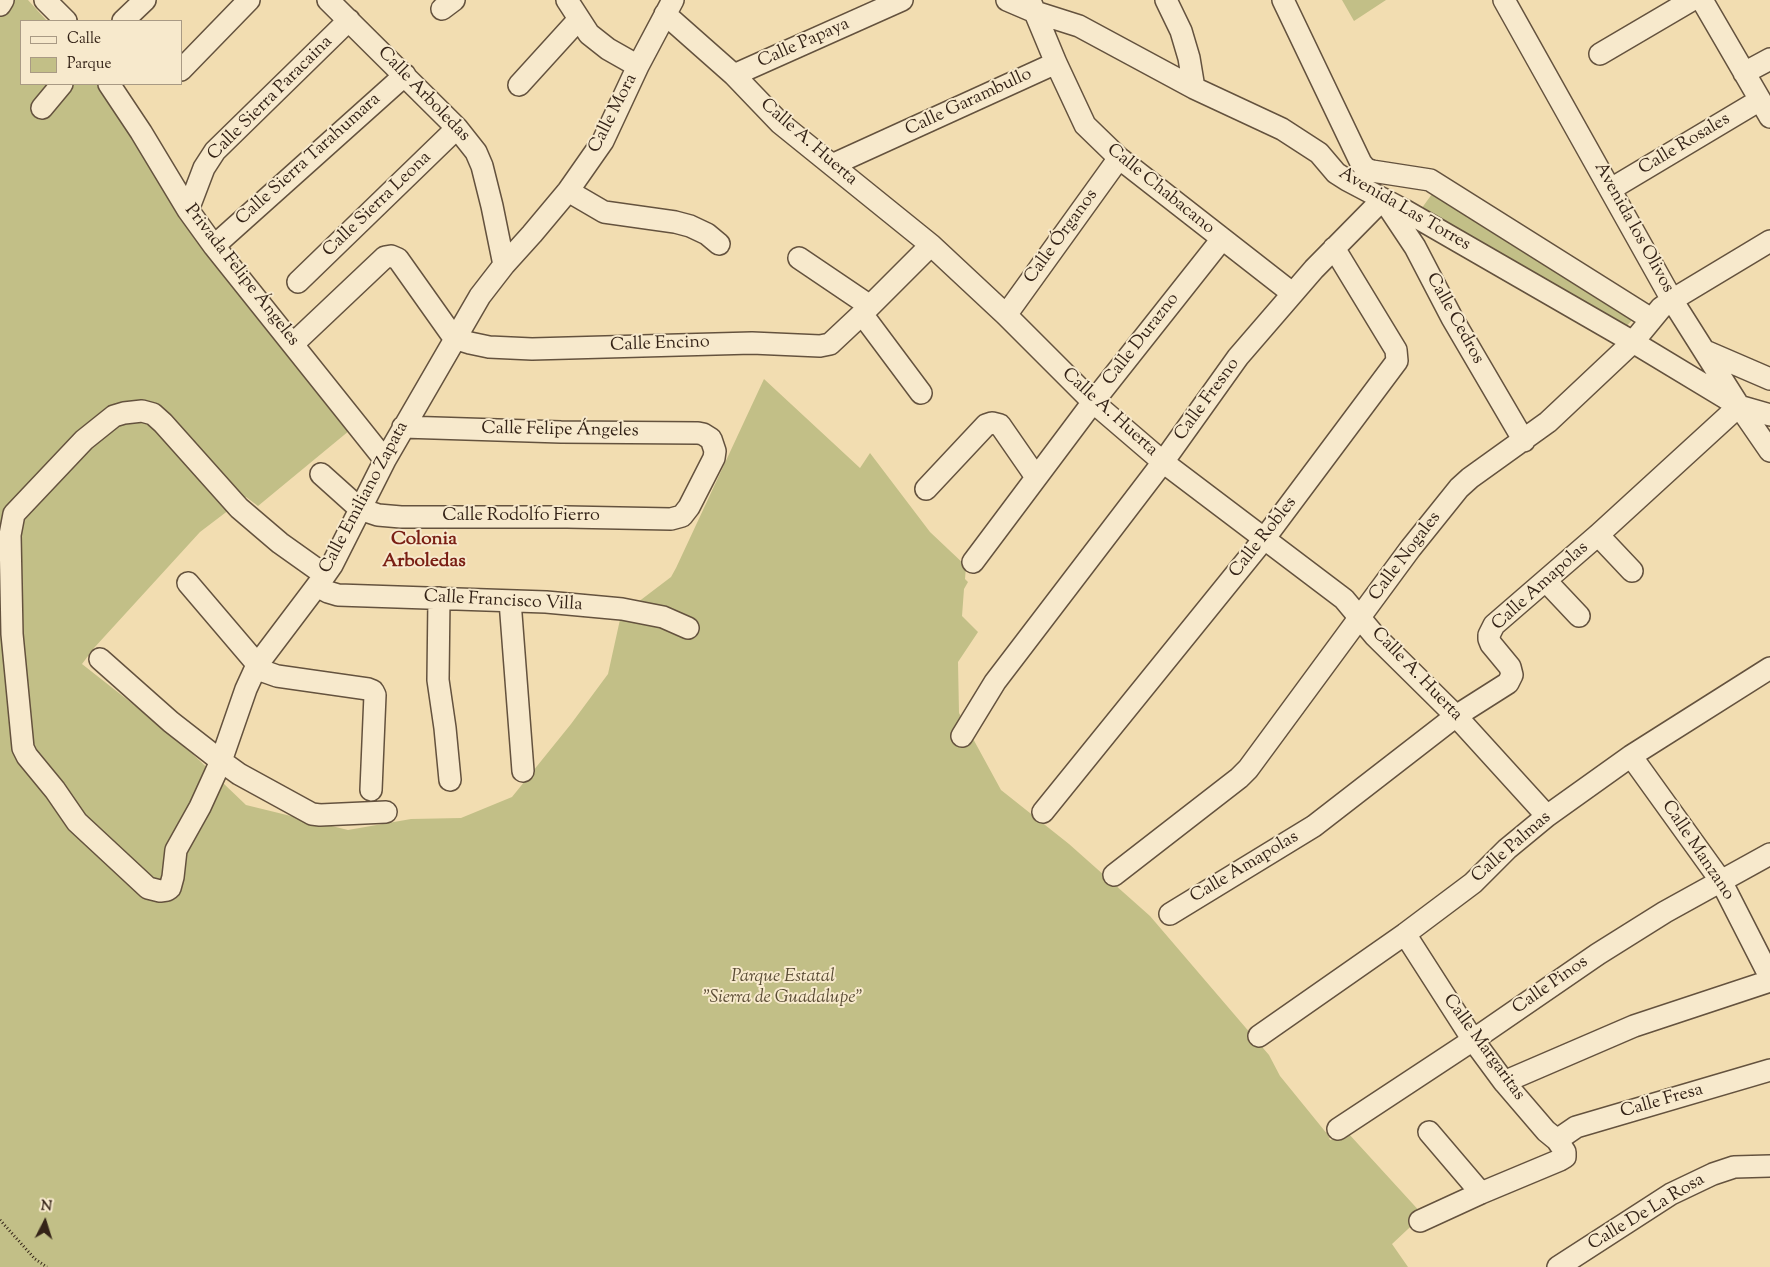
<!DOCTYPE html>
<html>
<head>
<meta charset="utf-8">
<style>
	body { margin:0 }
	#map { position:relative; width:1770px; height:1267px; overflow:hidden; background:#f2ddb1; font-family:"Sorts Mill Goudy",serif }
	canvas { display:block }
	.legend { position:absolute; left:20px; top:20px; width:162px; height:65px; box-sizing:border-box; background:#f7e9cc; border:1px solid #a99a84; margin:0; padding:6px 9px; list-style:none; font-size:15px; color:#342317 }
	.legend li { display:flex; align-items:center; gap:10px; height:25px }
	.legend b { width:25px; border:1px solid #a99a84 }
	.north { position:absolute; left:20px; top:1197px; width:50px; height:50px; -webkit-text-stroke:4px #f7e9cc; paint-order:stroke; rotate:5deg; font-size:14px; font-weight:700; line-height:20px; text-align:center; color:#342317 }
	.north::after { content:''; display:block; margin:auto; width:18px; height:22px; background:#342317; clip-path:polygon(50% 0,100% 100%,50% 72%,0 100%) }
</style>
</head>
<body>
<div id="map">
<canvas width="1770" height="1267"></canvas>
<ul class="legend">
<li><b style="height:6px;background:#f7e9cc"></b>Calle</li>
<li><b style="height:14px;background:#c2bf87"></b>Parque</li>
</ul>
<div class="north">N</div>
</div>
<script>
const g = document.querySelector('canvas').getContext('2d');
g.lineJoin = 'round';
function paint(path, color) {
  g.fillStyle = color;
  g.fill(path, 'evenodd');
}
function toPath(rows) {
  const path = new Path2D();
  for (const r of rows) {
    path.moveTo(r[0], r[1]);
    for (let i = 2; i < r.length; i += 2) path.lineTo(r[i], r[i + 1]);
  }
  return path;
}
function trace(path, color, width, dash) {
  g.strokeStyle = color;
  g.lineWidth = width;
  g.lineCap = dash ? 'butt' : 'round';
  g.setLineDash(dash || []);
  g.stroke(path);
}
function label(font, color, halo, rows, align = 'center') {
  g.font = font + ' "Sorts Mill Goudy",serif';
  g.lineWidth = 4;
  g.setLineDash([]);
  g.textBaseline = 'middle';
  g.strokeStyle = halo;
  g.fillStyle = color;
  for (const [text, x, y, turn = 0] of rows) {
    g.save();
    g.translate(x, y);
    g.rotate((+turn || 0) * Math.PI / 180);
    g.textAlign = isNaN(turn) ? turn : align;
    if (halo) g.strokeText(text, 0, 0);
    g.fillText(text, 0, 0);
    g.restore();
  }
}
paint(toPath([
	[0,0,28,0,47,21,21,21,21,84,101,84,213,240,361,421,258,506,246,497,200,532,94,648,82,664,176,738,246,805,348,830,411,819,461,818,512,797,571,724,608,674,621,615,671,577,676,568,764,379,860,468,870,453,930,532,966,566,965,579,968,582,964,589,962,616,978,632,958,662,959,713,1001,790,1069,844,1150,916,1269,1055,1280,1076,1328,1135,1330,1140,1348,1133,1423,1215,1392,1244,1408,1267,0,1267],
	[1342,0,1386,0,1354,21],
	[1432,194,1635,317,1623,330,1419,212]
]), '#c2bf87');
const minor = toPath([
	[45,0,66,21],
	[328,0,457,128,476,152,482,166,492,206,504,265],
	[567,0,589,34,608,49,638,66],
	[1007,0,1035,12,1079,26,1194,88,1282,129,1319,153,1336,173,1347,180,1404,210,1633,342,1739,406,1770,415],
	[1166,0,1181,31,1189,58,1194,88],
	[1283,0,1361,163,1366,169,1372,171,1430,180,1651,319],
	[1504,0,1672,300,1739,406,1770,451],
	[1702,0,1770,117],
	[1031,3,1056,63,1085,125,1119,158,1292,293],
	[0,5,3,0],
	[442,9,454,0],
	[665,14,734,75,780,123,931,245,1006,315,1093,402,1163,462,1344,599,1375,636,1456,716,1547,816],
	[123,21,145,0],
	[1600,54,1692,0],
	[181,70,249,0],
	[1744,73,1770,59],
	[734,75,902,0],
	[109,84,141,132,188,210,214,246,385,460],
	[519,85,579,19],
	[42,108,62,84],
	[832,165,1056,63],
	[1611,189,1760,100],
	[568,191,604,212,675,222,690,226,707,234,719,244],
	[188,210,204,168,215,151,349,20],
	[214,246,405,75],
	[799,258,870,306],
	[298,282,457,128],
	[862,314,921,393],
	[1006,315,1119,158],
	[293,344,385,257,391,256,398,259,454,338,470,343,489,347,532,349,752,343,820,346,830,344,862,314,931,245],
	[1705,351,1770,379],
	[321,474,360,509,378,515,401,517,567,517,671,519,682,516,689,507,714,458,715,451,711,439,703,434,698,433,561,432,403,427],
	[926,489,986,425,992,423,1000,425,1036,477],
	[1598,535,1632,571],
	[973,562,1093,402,1222,239],
	[325,575,280,543,239,508,163,423,153,414,142,411,124,413,114,416,84,440,14,514,10,535,12,634,23,748,27,756,55,790,77,822,148,888,160,891,167,890,170,888,173,877,176,850,200,807,221,761,246,689,257,665,325,575,332,565,385,460,480,296,504,265,532,234,568,191,603,141,638,66,673,0],
	[1546,581,1579,616],
	[188,583,263,671,277,676,368,689,373,691,375,695,371,790],
	[317,586,328,592,338,595,546,602,622,609,663,617,688,628],
	[439,598,438,680,445,728,450,780],
	[510,601,523,771],
	[100,659,171,722,221,761,239,774,312,814,320,815,386,812],
	[962,736,995,682,1163,462,1238,357,1314,269,1383,199,1415,247,1452,318,1524,441],
	[1631,756,1721,881,1770,977],
	[1043,812,1264,539,1397,361,1396,350,1334,248],
	[1114,875,1239,778,1248,769,1410,549,1459,488,1470,478,1548,422,1633,342,1661,308,1672,300,1770,241],
	[1170,914,1314,826,1456,716,1508,683,1512,675,1510,667,1491,644,1489,639,1489,635,1494,625,1598,535,1739,406],
	[1405,934,1473,1040,1504,1082,1546,1131,1557,1140,1565,1152,1565,1157,1560,1160,1481,1193,1420,1221],
	[1259,1036,1405,934,1473,883,1507,849,1547,816,1631,756,1770,668],
	[1504,1082,1634,1026,1770,981],
	[1338,1129,1473,1040,1598,954,1665,912,1770,854],
	[1429,1132,1481,1193],
	[1557,1140,1576,1127,1770,1070],
	[1558,1267,1671,1194,1713,1174,1734,1167,1770,1166]
]);
trace(minor, '#64523e', 24);
trace(toPath([
	[0,1220,35,1259,47,1267]
]), '#342317', 3, [1, 2.5]);
trace(minor, '#f7e9cc', 21);
label('18px', '#342317', '#f7e9cc', [
	["Calle Papaya",804,44,-24],
	["Calle Arboledas",423,95,46],
	["Calle Sierra Paracaina",271,99,-45],
	["Calle Garambullo",969,103,-25],
	["Calle Mora",614,114,-63],
	["Calle A. Huerta",808,143,41],
	["Calle Rosales",1685,145,-31],
	["Calle Sierra Tarahumara",309,160,-42],
	["Calle Chabacano",1160,190,39],
	["Calle Sierra Leona",378,205,-44],
	["Avenida Las Torres",1404,210,30],
	["Avenida los Olivos",1633,228,61],
	["Calle Órganos",1062,237,-54],
	["Privada Felipe Ángeles",241,276,52],
	["Calle Cedros",1454,319,61],
	["Calle Durazno",1142,340,-52],
	["Calle Encino",660,345,-2],
	["Calle Fresno",1208,400,-54],
	["Calle A. Huerta",1109,413,42],
	["Calle Felipe Ángeles",560,431,1],
	["Calle Emiliano Zapata",365,498,-62],
	["Calle Rodolfo Fierro",521,517],
	["Calle Robles",1264,538,-52],
	["Calle Nogales",1406,557,-53],
	["Calle Amapolas",1541,587,-42],
	["Calle Francisco Villa",503,602,3],
	["Calle A. Huerta",1416,675,46],
	["Calle Palmas",1512,848,-41],
	["Calle Manzano",1697,851,56],
	["Calle Amapolas",1245,868,-31],
	["Calle Pinos",1551,986,-35],
	["Calle Margaritas",1483,1048,54],
	["Calle Fresa",1662,1102,-16],
	["Calle De La Rosa",1647,1213,-31]
]);
label('italic 18px', '#584a33', '#f7e9cc', [
	["Parque Estatal",783,978],
	["\"Sierra de Guadalupe\"",783,999]
]);
label('bold 19px', '#7a1f14', '#f7e9cc', [
	["Colonia",424,541],
	["Arboledas",424,563]
]);
</script>
</body>
</html>
